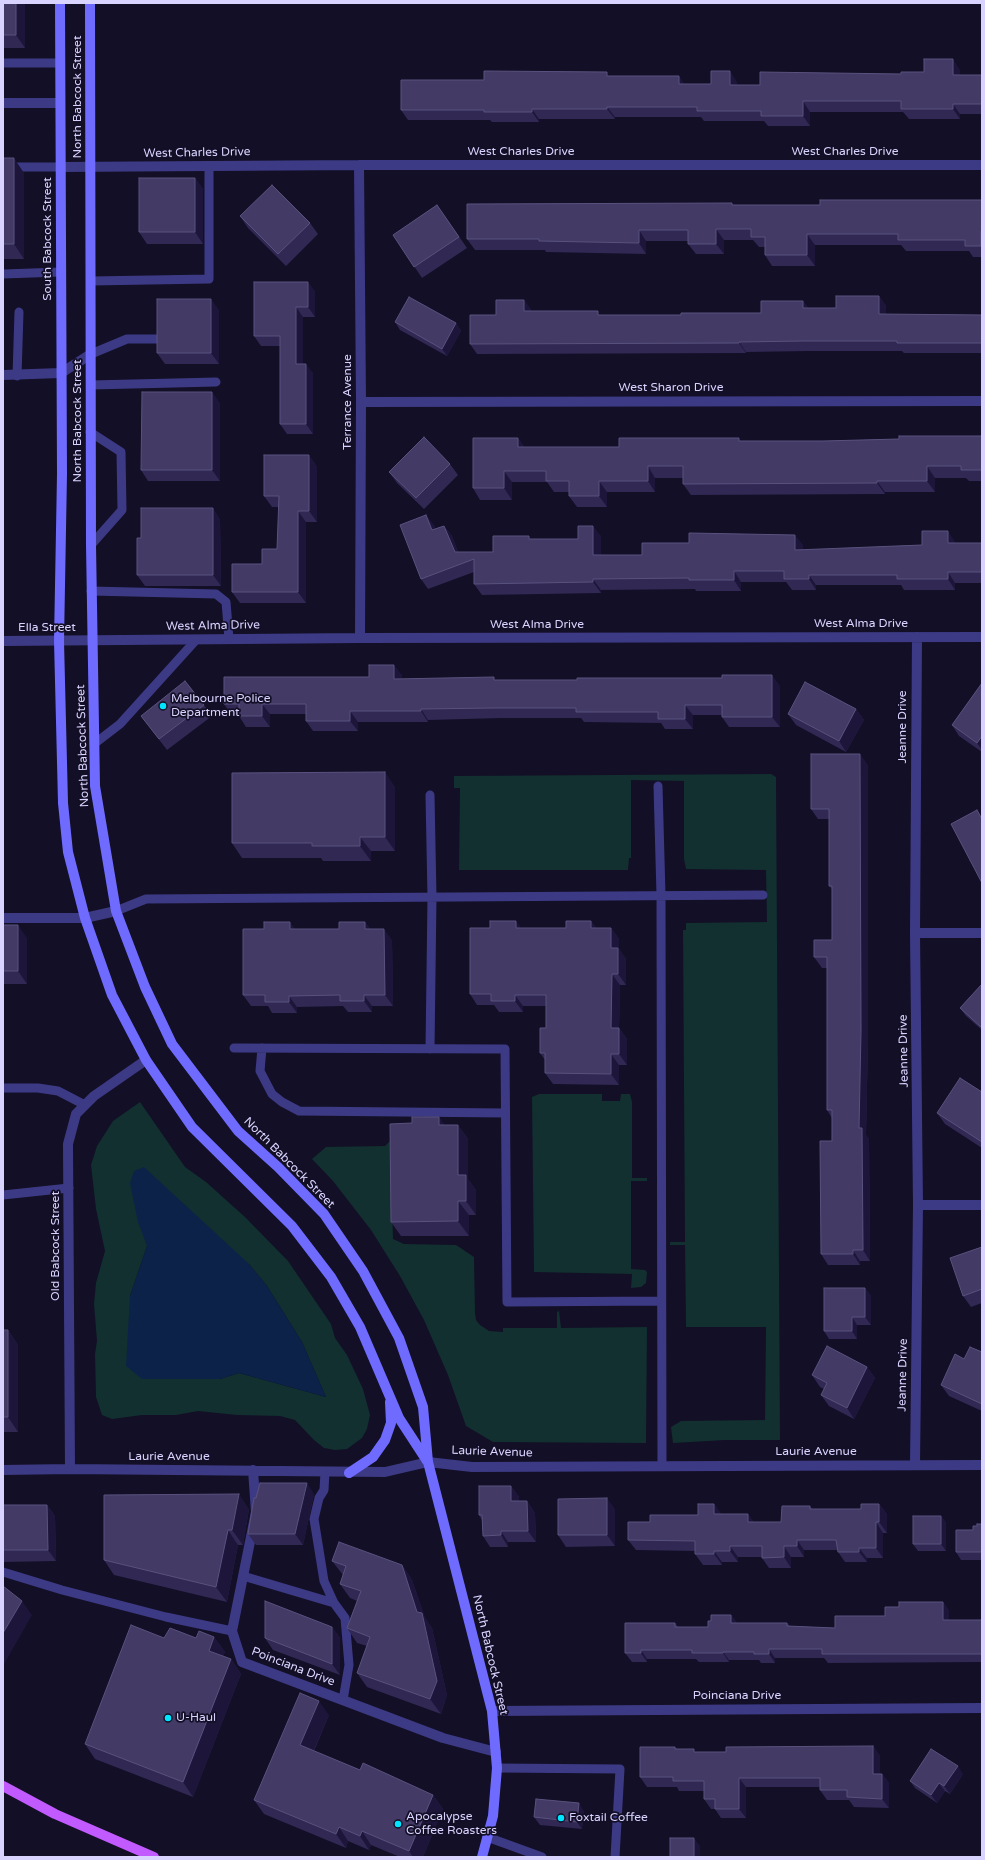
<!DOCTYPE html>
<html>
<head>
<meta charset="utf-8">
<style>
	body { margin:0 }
	#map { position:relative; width:985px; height:1860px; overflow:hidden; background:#130f26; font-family:"Varela Round",sans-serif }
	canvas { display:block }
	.frame { position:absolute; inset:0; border:4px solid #d9d4ff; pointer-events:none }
</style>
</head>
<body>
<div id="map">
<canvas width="985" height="1860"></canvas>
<div class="frame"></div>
</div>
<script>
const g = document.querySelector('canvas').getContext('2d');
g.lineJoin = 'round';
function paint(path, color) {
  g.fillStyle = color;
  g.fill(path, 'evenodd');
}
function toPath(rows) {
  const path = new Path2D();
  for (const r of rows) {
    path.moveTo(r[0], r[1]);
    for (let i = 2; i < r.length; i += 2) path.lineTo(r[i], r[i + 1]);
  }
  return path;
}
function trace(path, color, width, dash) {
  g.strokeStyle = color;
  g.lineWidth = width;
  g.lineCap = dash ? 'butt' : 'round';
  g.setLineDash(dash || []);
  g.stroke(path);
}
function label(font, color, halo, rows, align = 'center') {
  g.font = font + ' "Varela Round",sans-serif';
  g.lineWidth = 3.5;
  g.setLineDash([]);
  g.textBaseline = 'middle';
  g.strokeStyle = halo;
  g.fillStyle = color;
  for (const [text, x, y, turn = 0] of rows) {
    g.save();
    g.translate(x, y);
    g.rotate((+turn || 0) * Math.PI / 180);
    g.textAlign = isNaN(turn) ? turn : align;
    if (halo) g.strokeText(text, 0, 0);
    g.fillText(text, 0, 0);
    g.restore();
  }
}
paint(toPath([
	[771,774,776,777,780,1440,725,1440,673,1443,671,1427,681,1421,765,1420,766,1327,686,1327,685,1245,670,1245,670,1242,685,1242,683,930,686,930,686,923,767,922,766,870,686,869,684,859,684,781,631,780,631,858,629,858,628,870,459,870,460,788,454,788,454,776],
	[539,1094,602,1094,602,1101,620,1101,621,1094,630,1094,632,1102,632,1178,647,1178,647,1181,631,1181,631,1269,645,1270,647,1272,646,1283,641,1287,631,1288,632,1274,534,1272,532,1097],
	[140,1102,185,1167,206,1182,245,1217,288,1261,331,1324,335,1338,347,1355,363,1389,370,1415,367,1429,362,1438,347,1449,335,1450,324,1448,314,1440,295,1420,280,1416,237,1415,198,1411,176,1415,142,1415,112,1419,102,1415,96,1397,95,1354,97,1341,94,1304,96,1283,105,1251,96,1209,91,1165,97,1146,113,1121],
	[147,1246,249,1264,267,1286,302,1342,326,1397,239,1373,220,1379,130,1296],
	[390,1141,393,1239,404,1244,456,1245,474,1257,475,1313,476,1320,480,1325,489,1331,503,1332,503,1328,557,1328,557,1312,559,1311,561,1328,647,1327,646,1443,493,1442,466,1426,448,1375,424,1320,400,1276,371,1230,333,1181,312,1159,326,1147,385,1146]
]), '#12302f');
paint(toPath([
	[144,1167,249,1264,267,1286,302,1342,326,1397,239,1373,220,1379,142,1379,126,1366,130,1296,147,1246,138,1222,130,1183,134,1171]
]), '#0c2248');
trace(toPath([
	[3,63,60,63],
	[3,167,60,167],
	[3,274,61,272],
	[91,281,209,279,209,166],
	[91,354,127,339,158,339],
	[17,376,19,312],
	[91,385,216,382],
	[90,432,121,452,122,510,91,545],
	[91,591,216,594,226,602,229,639],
	[94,744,120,724,196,640],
	[658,786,661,895,662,1466],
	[430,795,432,897,430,1049],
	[116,911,146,899,763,895],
	[234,1048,505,1049,507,1302,661,1301],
	[262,1048,260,1071,272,1094,282,1102,299,1111,505,1113],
	[3,1088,38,1088,58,1091,85,1105],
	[3,1195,69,1188],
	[325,1472,324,1490,319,1498,314,1519,324,1581,334,1603,345,1618,349,1665,343,1700],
	[3,1572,62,1590,166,1617,232,1631],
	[243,1576,334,1603],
	[497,1768,620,1769,615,1857],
	[487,1837,542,1857]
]), '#3d3a85', 9);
trace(toPath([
	[3,103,60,103],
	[359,165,361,402,360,638],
	[60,167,359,165,982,165],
	[3,375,61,373,91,354],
	[361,402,982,401],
	[3,641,360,638,982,637],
	[3,918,85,918,116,911],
	[915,933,982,933],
	[918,1205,982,1205],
	[915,1465,918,1205,915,933,917,637],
	[70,1469,68,1144,76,1114,94,1096,146,1060],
	[3,1470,70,1469,385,1472,428,1462,472,1467,982,1465],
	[253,1470,256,1512,232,1631,242,1662,443,1738,496,1752],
	[492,1711,982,1708]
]), '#3d3a85', 10);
trace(toPath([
	[60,3,62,474,59,641,63,803,68,852,85,918,112,995,146,1060,192,1127,292,1226,331,1277,360,1327,399,1418,427,1461],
	[90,3,91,545,95,786,116,911,145,987,172,1044,238,1131,278,1167,324,1214,363,1271,399,1338,423,1407,428,1462,492,1711,497,1768,493,1816,482,1857],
	[349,1473,373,1457,385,1440,391,1423,390,1402]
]), '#6f6bff', 10);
trace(toPath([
	[3,1786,55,1814,154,1857]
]), '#c25bff', 10);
paint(toPath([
	[3,3,25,3,25,48,3,48],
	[960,70,960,75,982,75,982,114,960,114,960,119,909,119,903,112,810,112,810,126,768,126,764,121,704,121,701,117,615,117,615,119,539,119,539,122,492,122,490,120,408,120,401,110,484,80,610,76,684,84,711,84,737,82,737,85,760,85],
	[3,158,24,173,24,259,3,259],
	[195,178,203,189,203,244,147,244,139,232],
	[982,200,982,257,973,257,969,251,906,251,901,245,815,245,815,266,772,266,765,255,765,247,759,247,753,240,724,240,724,254,696,254,688,244,688,241,646,241,646,254,546,252,545,250,475,250,467,239,734,205,820,205],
	[437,205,467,248,422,278,393,235],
	[240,216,310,223,318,234,286,266,248,228],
	[315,291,315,317,303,317,303,364,313,373,313,434,287,434,280,424,280,346,261,346,254,336],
	[879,296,886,306,886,314,982,315,982,353,904,353,902,351,810,351,746,352,746,353,477,354,470,344,496,315,524,300,531,310,531,311,600,315,681,315,761,313,803,301,808,308,836,308],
	[219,310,219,364,165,364,157,353],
	[395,322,456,323,461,331,447,356,400,330],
	[220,403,220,481,148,481,141,470],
	[982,436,982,481,969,481,966,478,935,478,935,492,885,492,885,494,691,495,683,484,683,478,655,478,655,492,607,492,607,507,577,507,569,496,569,492,554,492,547,482,512,482,512,500,480,500,473,488,518,438,524,447,619,447,741,441,823,441,899,439],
	[450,464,458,475,424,509,397,483,389,472],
	[317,466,317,522,306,522,306,603,240,603,232,592,262,564,277,549,279,507,272,507,264,496],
	[220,519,221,586,145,586,137,575,141,538],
	[434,525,435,529,444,526,452,536,458,552,493,552,531,539,578,539,601,536,601,555,642,555,803,545,803,550,922,545,955,542,955,543,982,543,982,583,955,583,955,590,904,590,901,585,816,585,816,590,792,590,786,582,741,582,741,591,696,591,695,589,601,590,601,593,482,595,474,584,474,572,428,589,421,579],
	[402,675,402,679,780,686,780,727,729,727,722,717,722,715,693,715,693,729,665,729,661,723,584,722,581,718,502,718,428,720,428,722,358,722,358,731,313,731,306,721,306,714,270,714,270,727,246,727,239,716,239,714,231,714,224,704,369,677],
	[982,683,982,752,959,736,952,725],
	[204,705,212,716,167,750,141,716],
	[856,709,864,720,846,752,796,725,788,714],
	[868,765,868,1041,866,1135,869,1139,870,1261,860,1261,860,1265,828,1265,821,1254,832,1141,832,1118,827,1110,827,968,822,968,814,957,832,940,832,889,829,886,829,819,818,819,811,809],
	[395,787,395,851,371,851,371,861,323,861,321,858,242,858,232,843],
	[591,921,596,928,611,928,619,939,619,949,626,959,626,985,620,985,619,1028,627,1039,627,1065,619,1065,619,1085,553,1084,545,1073,545,1060,540,1053,546,1028,546,1006,523,1006,523,1012,499,1012,494,1005,477,1005,470,994,521,928,566,928],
	[365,922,370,929,392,940,393,1006,372,1006,372,1012,348,1012,343,1006,297,1007,297,1013,272,1013,268,1006,251,1006,243,995,264,929,339,929],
	[3,925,27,938,27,984,3,984],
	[982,984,982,1030,966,1016,960,1008],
	[982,1092,982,1148,945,1124,937,1113],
	[439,1117,444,1125,458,1125,468,1139,468,1179,476,1190,476,1215,469,1215,469,1236,401,1236,391,1222,412,1123],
	[982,1247,982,1303,971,1307,963,1296],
	[865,1288,871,1296,871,1325,857,1325,857,1339,829,1339,824,1331],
	[3,1330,8,1330,18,1345,18,1432,3,1432],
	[982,1352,982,1411,949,1396,941,1385,964,1359],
	[867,1367,875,1378,854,1419,829,1406,821,1395,824,1389,820,1387,812,1375],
	[511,1486,519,1497,519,1501,527,1501,535,1513,536,1542,508,1542,508,1547,490,1547,483,1536,482,1520,479,1515],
	[314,1494,303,1545,256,1545,248,1534],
	[714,1504,721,1514,748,1514,753,1522,781,1522,810,1506,812,1509,861,1509,879,1504,887,1514,887,1533,883,1533,883,1558,867,1558,867,1562,845,1562,838,1552,838,1550,804,1550,804,1557,791,1557,791,1568,769,1568,762,1558,762,1557,738,1557,738,1562,722,1562,722,1565,703,1565,695,1554,695,1551,636,1550,628,1540,650,1522,698,1515],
	[3,1505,47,1505,55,1516,56,1561,3,1562],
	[249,1509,243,1545,238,1545,227,1602,114,1575,104,1560],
	[615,1509,615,1546,566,1547,558,1535],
	[941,1516,946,1523,946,1551,918,1551,913,1544],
	[982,1524,982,1560,961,1560,956,1552,977,1526],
	[332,1561,402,1565,412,1580,425,1618,432,1628,447,1695,441,1714,367,1687,357,1673,367,1646,357,1643,347,1628,357,1601,350,1598,340,1584,343,1575],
	[943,1602,949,1611,949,1620,982,1620,982,1662,828,1663,824,1658,775,1658,775,1663,761,1663,759,1660,729,1660,729,1662,699,1662,696,1659,647,1659,647,1662,632,1662,625,1653,675,1623,678,1627,708,1627,711,1621,731,1615,737,1623,787,1623,790,1626,835,1628,885,1616,899,1607],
	[332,1627,340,1638,340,1675,273,1650,265,1638],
	[214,1637,225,1652,223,1656,231,1659,241,1674,193,1797,95,1759,85,1744,164,1638,196,1638],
	[329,1715,314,1751,360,1770,433,1795,443,1809,423,1857,400,1857,371,1845,369,1850,348,1841,346,1848,264,1814,254,1800],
	[873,1746,880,1756,880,1774,882,1774,889,1783,889,1808,854,1807,849,1800,827,1800,820,1790,820,1787,746,1787,746,1818,721,1818,715,1809,711,1809,704,1799,704,1791,679,1791,677,1787,647,1787,640,1777,675,1747,677,1749,696,1752,726,1752],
	[963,1774,950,1794,945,1791,937,1803,915,1788,910,1781],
	[584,1811,582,1829,540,1825,534,1817]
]), '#312854');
paint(toPath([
	[16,3,25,3,25,48,16,35],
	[953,59,960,70,960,85,953,75],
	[730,71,737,82,737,95,730,85],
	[679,76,686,86,679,84],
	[803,101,810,112,810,126,803,116],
	[953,104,960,114,960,119,953,109],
	[607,107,615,117,615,119,607,109],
	[532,109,539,119,539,122,532,112],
	[14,158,24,173,24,259,14,244],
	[195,178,203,189,203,244,195,232],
	[716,229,724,240,724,254,716,244],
	[639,230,646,241,646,254,639,243],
	[981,231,982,232,982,248,981,246],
	[807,234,815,245,815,266,807,255],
	[308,282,315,291,315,317,308,307],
	[879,296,886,306,886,324,879,314],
	[211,299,219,310,219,364,211,353],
	[524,300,531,310,531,321,524,311],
	[803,301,810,311,803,308],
	[296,307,303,317,303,373,296,364],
	[456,323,461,331,447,356,442,349],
	[739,342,746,352,746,353,739,343],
	[306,364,313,373,313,434,306,424],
	[212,392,220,403,220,481,212,470],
	[518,438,526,450,518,447],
	[309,455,317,466,317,522,309,511],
	[648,466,655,478,655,492,648,481],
	[927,466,935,478,935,492,927,481],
	[504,471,512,482,512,500,504,488],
	[599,481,607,492,607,507,599,496],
	[877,481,885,492,885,494,877,483],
	[213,508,220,519,221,586,213,575],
	[298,511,306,522,306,603,298,592],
	[426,515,434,525,439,541,432,530],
	[444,526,452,536,462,563,455,552],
	[593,526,601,536,601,566,593,555],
	[948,531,955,542,955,554,948,543],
	[795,535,803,545,803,560,795,550],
	[734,571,741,582,741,591,734,580],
	[948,572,955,583,955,590,948,579],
	[809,575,816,585,816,590,809,579],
	[593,579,601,590,601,593,593,582],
	[394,665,402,675,402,690,394,679],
	[772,675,780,686,780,727,772,717],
	[262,704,270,714,270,727,262,716],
	[685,705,693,715,693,729,685,719],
	[421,709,428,720,428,722,421,711],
	[856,709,864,720,846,752,839,741],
	[350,711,358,722,358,731,350,721],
	[982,736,982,750,977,743],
	[860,754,868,765,868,1041,866,1135,869,1139,870,1261,863,1250,859,1128],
	[385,772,395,787,395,851,385,837],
	[360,837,371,851,371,861,360,846],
	[516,921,524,932,516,928],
	[591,921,599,932,591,928],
	[290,922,298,933,290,929],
	[365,922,373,933,365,929],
	[18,925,27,938,27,984,18,971],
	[611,928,619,939,619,949,626,959,626,985,618,974,611,948],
	[384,929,392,940,393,1006,385,995],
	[612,974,620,985,619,1039,611,1028],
	[364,995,372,1006,372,1012,364,1001],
	[515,995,523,1006,523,1012,515,1001],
	[289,996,297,1007,297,1013,289,1002],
	[619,1028,627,1039,627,1065,619,1054],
	[611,1054,619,1065,619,1085,611,1074],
	[439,1117,449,1132,439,1125],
	[458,1125,468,1139,468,1179,476,1190,476,1215,466,1201,458,1175],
	[458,1201,469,1215,469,1236,458,1221],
	[853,1250,860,1261,860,1265,853,1254],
	[865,1288,871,1296,871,1325,865,1317],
	[852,1317,857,1325,857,1339,852,1331],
	[8,1330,18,1345,18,1432,8,1417],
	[867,1367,875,1378,854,1419,847,1408],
	[307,1483,314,1494,303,1545,295,1534],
	[511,1486,519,1497,519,1513,511,1501],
	[239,1494,249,1509,243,1545,232,1530],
	[607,1498,615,1509,615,1546,607,1535],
	[527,1501,535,1513,536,1542,528,1531],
	[714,1504,721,1514,714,1514],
	[879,1504,887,1514,887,1533,879,1522],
	[47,1505,55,1516,56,1561,48,1550],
	[748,1514,756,1525,748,1522],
	[941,1516,946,1523,946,1551,941,1544],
	[876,1522,883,1533,883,1558,876,1548],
	[228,1530,238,1545,227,1602,216,1587],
	[501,1531,508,1542,508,1547,501,1535],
	[797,1540,804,1550,804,1557,797,1546],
	[730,1546,738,1557,738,1562,730,1551],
	[784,1546,791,1557,791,1568,784,1557],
	[859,1548,867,1558,867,1562,859,1552],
	[714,1551,722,1562,722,1565,714,1554],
	[402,1565,412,1580,425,1618,432,1628,447,1695,441,1714,430,1699,417,1612],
	[22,1601,32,1615,3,1666,3,1633],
	[943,1602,949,1611,949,1629,943,1620],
	[731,1615,737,1623,731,1623],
	[332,1627,340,1638,340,1675,332,1664],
	[214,1637,225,1652,219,1665,209,1651],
	[769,1649,775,1658,775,1663,769,1654],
	[641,1650,647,1659,647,1662,641,1653],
	[723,1652,729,1660,729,1662,723,1653],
	[231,1659,241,1674,193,1797,183,1782],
	[319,1701,329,1715,310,1759,300,1745],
	[873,1746,880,1756,880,1783,873,1774],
	[958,1766,963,1774,950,1794,944,1786],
	[882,1774,889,1783,889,1808,882,1799],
	[739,1778,746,1787,746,1818,739,1809],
	[939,1783,945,1791,937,1803,931,1795],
	[433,1795,443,1809,423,1857,413,1857,409,1851],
	[579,1803,584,1811,582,1829,577,1822],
	[339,1827,348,1841,346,1848,336,1834],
	[362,1831,371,1845,369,1850,360,1836],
	[694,1838,700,1846,700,1857,694,1857]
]), '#1d163a');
const building = toPath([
	[3,3,16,3,16,35,3,35,3,3],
	[924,59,953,59,953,75,982,75,982,104,953,104,953,109,901,109,901,101,803,101,803,116,761,116,761,111,697,111,697,107,607,107,607,109,532,109,532,112,484,112,484,110,401,110,401,80,484,80,484,71,607,72,607,76,679,76,679,84,711,84,711,71,730,71,730,85,760,85,760,72,901,74,901,72,924,72,924,59],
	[3,158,14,158,14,244,3,244,3,158],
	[139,178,195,178,195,232,139,232,139,178],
	[272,185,310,223,278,254,240,216,272,185],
	[820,200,982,200,982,231,981,231,981,246,965,246,965,240,898,240,898,234,807,234,807,255,765,255,765,237,751,237,751,229,716,229,716,244,688,244,688,230,639,230,639,243,539,241,539,239,467,239,467,204,732,203,732,205,820,205,820,200],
	[437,205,459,237,414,267,393,235,437,205],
	[254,282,308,282,308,307,296,307,296,364,306,364,306,424,280,424,280,336,254,336,254,282],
	[836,296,879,296,879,314,982,315,982,343,897,343,897,341,803,341,739,342,739,343,470,344,470,315,496,315,496,300,524,300,524,311,598,311,598,315,681,315,681,313,761,313,761,301,803,301,803,308,836,308,836,296],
	[409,297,456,323,442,349,395,322,409,297],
	[157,299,211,299,211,353,157,353,157,299],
	[142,392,212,392,212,470,141,470,142,392],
	[899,436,982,436,982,470,961,470,961,466,927,466,927,481,877,481,877,483,683,484,683,466,648,466,648,481,599,481,599,496,569,496,569,481,546,481,546,471,504,471,504,488,473,488,473,438,518,438,518,447,619,447,619,438,739,438,739,441,823,441,899,439,899,436],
	[424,437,450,464,416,498,389,472,424,437],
	[264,455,309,455,309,511,298,511,298,592,232,592,232,564,262,564,262,549,277,549,279,496,264,496,264,455],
	[141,508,213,508,213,575,137,575,137,538,141,538,141,508],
	[426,515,432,530,444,526,455,552,493,552,493,536,529,536,529,539,578,539,578,526,593,526,593,555,642,555,642,543,689,543,689,533,795,535,795,550,922,545,922,531,948,531,948,543,982,543,982,572,948,572,948,579,897,579,897,575,809,575,809,579,784,579,784,571,734,571,734,580,689,580,689,578,593,579,593,582,474,584,474,559,421,579,400,525,426,515],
	[369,665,394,665,394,679,494,677,494,680,577,680,577,678,722,678,722,675,772,675,772,717,722,717,722,705,685,705,685,719,658,719,658,712,576,712,576,708,494,708,421,709,421,711,350,711,350,721,306,721,306,704,262,704,262,716,239,716,239,704,224,704,224,677,369,677,369,665],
	[185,681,204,705,159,739,141,716,185,681],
	[805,682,856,709,839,741,788,714,805,682],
	[982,683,982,736,977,743,952,725,982,683],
	[811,754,860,754,861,1031,859,1128,862,1128,863,1250,853,1250,853,1254,821,1254,820,1141,832,1141,832,1110,827,1110,827,957,814,957,814,940,832,940,832,886,829,886,829,809,811,809,811,754],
	[385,772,385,837,360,837,360,846,312,846,312,843,232,843,232,773,385,772],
	[977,810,982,819,982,883,951,824,977,810],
	[490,921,516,921,516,928,566,928,566,921,591,921,591,928,611,928,611,948,618,948,618,974,612,974,611,1028,619,1028,619,1054,611,1054,611,1074,545,1073,545,1053,540,1053,540,1028,546,1028,546,995,515,995,515,1001,491,1001,491,994,470,994,470,928,490,928,490,921],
	[264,922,290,922,290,929,339,929,339,922,365,922,365,929,384,929,385,995,364,995,364,1001,340,1001,340,995,289,996,289,1002,265,1002,265,995,243,995,243,929,264,929,264,922],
	[3,925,18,925,18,971,3,971,3,925],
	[982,984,982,1026,981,1027,960,1008,982,984],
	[960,1078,982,1092,982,1142,937,1113,960,1078],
	[412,1117,439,1117,439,1125,458,1125,458,1175,466,1175,466,1201,458,1201,458,1221,391,1222,390,1124,412,1123,412,1117],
	[982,1247,982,1289,963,1296,950,1258,982,1247],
	[824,1288,865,1288,865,1317,852,1317,852,1331,824,1331,824,1288],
	[3,1330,8,1330,8,1417,3,1417,3,1330],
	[827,1346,867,1367,847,1408,821,1395,827,1383,812,1375,827,1346],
	[970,1347,982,1352,982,1404,941,1385,955,1354,964,1359,970,1347],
	[260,1483,307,1483,295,1534,248,1534,254,1498,256,1498,260,1483],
	[479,1486,511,1486,511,1501,527,1501,528,1531,501,1531,501,1535,483,1536,482,1515,479,1515,479,1486],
	[239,1494,232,1530,228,1530,216,1587,104,1560,104,1495,239,1494],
	[607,1498,607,1535,558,1535,558,1499,607,1498],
	[698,1504,714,1504,714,1514,748,1514,748,1522,781,1522,782,1506,810,1506,810,1509,861,1509,861,1504,879,1504,879,1522,876,1522,876,1548,859,1548,859,1552,838,1552,836,1540,797,1540,797,1546,784,1546,784,1557,762,1558,762,1546,730,1546,730,1551,714,1551,714,1554,695,1554,695,1541,628,1540,628,1522,650,1522,650,1515,698,1515,698,1504],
	[3,1505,47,1505,48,1550,3,1550,3,1505],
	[913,1516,941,1516,941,1544,913,1544,913,1516],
	[977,1524,982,1524,982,1552,956,1552,956,1530,973,1530,973,1526,977,1526,977,1524],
	[339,1542,402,1565,417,1612,422,1613,437,1681,430,1699,357,1673,370,1637,347,1628,361,1591,340,1584,346,1566,332,1561,339,1542],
	[3,1586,22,1601,3,1633,3,1586],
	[265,1601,332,1627,332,1664,265,1638,265,1601],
	[899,1602,943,1602,943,1620,982,1620,982,1654,822,1654,822,1649,769,1649,769,1654,754,1654,754,1652,723,1652,723,1653,692,1653,692,1650,641,1650,641,1653,625,1653,625,1623,675,1623,675,1627,708,1627,708,1621,711,1621,711,1615,731,1615,731,1623,787,1623,787,1626,835,1628,835,1616,885,1616,885,1607,899,1607,899,1602],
	[131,1625,164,1638,170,1628,196,1638,199,1631,214,1637,209,1651,231,1659,183,1782,85,1744,131,1625],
	[300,1693,319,1701,300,1745,360,1770,363,1763,433,1795,409,1851,362,1831,360,1836,339,1827,336,1834,254,1800,300,1693],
	[873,1746,873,1774,882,1774,882,1799,847,1797,847,1790,820,1790,820,1778,739,1778,739,1809,715,1809,715,1799,704,1799,704,1781,673,1781,673,1777,640,1777,640,1747,675,1747,675,1749,694,1749,694,1752,726,1752,726,1747,873,1746],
	[931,1749,958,1766,944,1786,939,1783,931,1795,910,1781,931,1749],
	[536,1799,579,1803,577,1822,534,1817,536,1799],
	[670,1838,694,1838,694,1857,670,1857,670,1838]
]);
paint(building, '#433a66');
trace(building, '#5a527e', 1);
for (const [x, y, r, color] of [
	[163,706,4,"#00e5ff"],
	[168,1718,4,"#00e5ff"],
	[561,1818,4,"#00e5ff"],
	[398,1824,4,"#00e5ff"]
]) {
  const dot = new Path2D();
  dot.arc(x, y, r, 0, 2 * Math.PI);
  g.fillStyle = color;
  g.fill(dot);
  trace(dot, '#130f26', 1.5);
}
label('12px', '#d9d4ff', '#130f26', [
	["North Babcock Street",78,97,-90],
	["West Charles Drive",521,152],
	["West Charles Drive",845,152],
	["West Charles Drive",197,153,-1],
	["South Babcock Street",48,239,-90],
	["West Sharon Drive",671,388],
	["Terrance Avenue",348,402,-90],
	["North Babcock Street",78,421,-90],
	["West Alma Drive",861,624],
	["West Alma Drive",537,625],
	["West Alma Drive",213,626,-1],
	["Ella Street",47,628],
	["Jeanne Drive",903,727,-90],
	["North Babcock Street",83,746,-92],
	["Jeanne Drive",904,1051,-91],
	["North Babcock Street",289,1163,45],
	["Old Babcock Street",56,1246,-90],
	["Jeanne Drive",903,1375,-89],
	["Laurie Avenue",492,1452,2],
	["Laurie Avenue",816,1452],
	["Laurie Avenue",169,1457],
	["North Babcock Street",490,1655,77],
	["Poinciana Drive",293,1667,21],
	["Poinciana Drive",737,1696]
]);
label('12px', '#d9d4ff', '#130f26', [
	["Melbourne Police",171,699],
	["Department",171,713],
	["U-Haul",176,1718],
	["Apocalypse",406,1817],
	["Coffee Roasters",406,1831],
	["Foxtail Coffee",569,1818]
], 'left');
</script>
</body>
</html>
